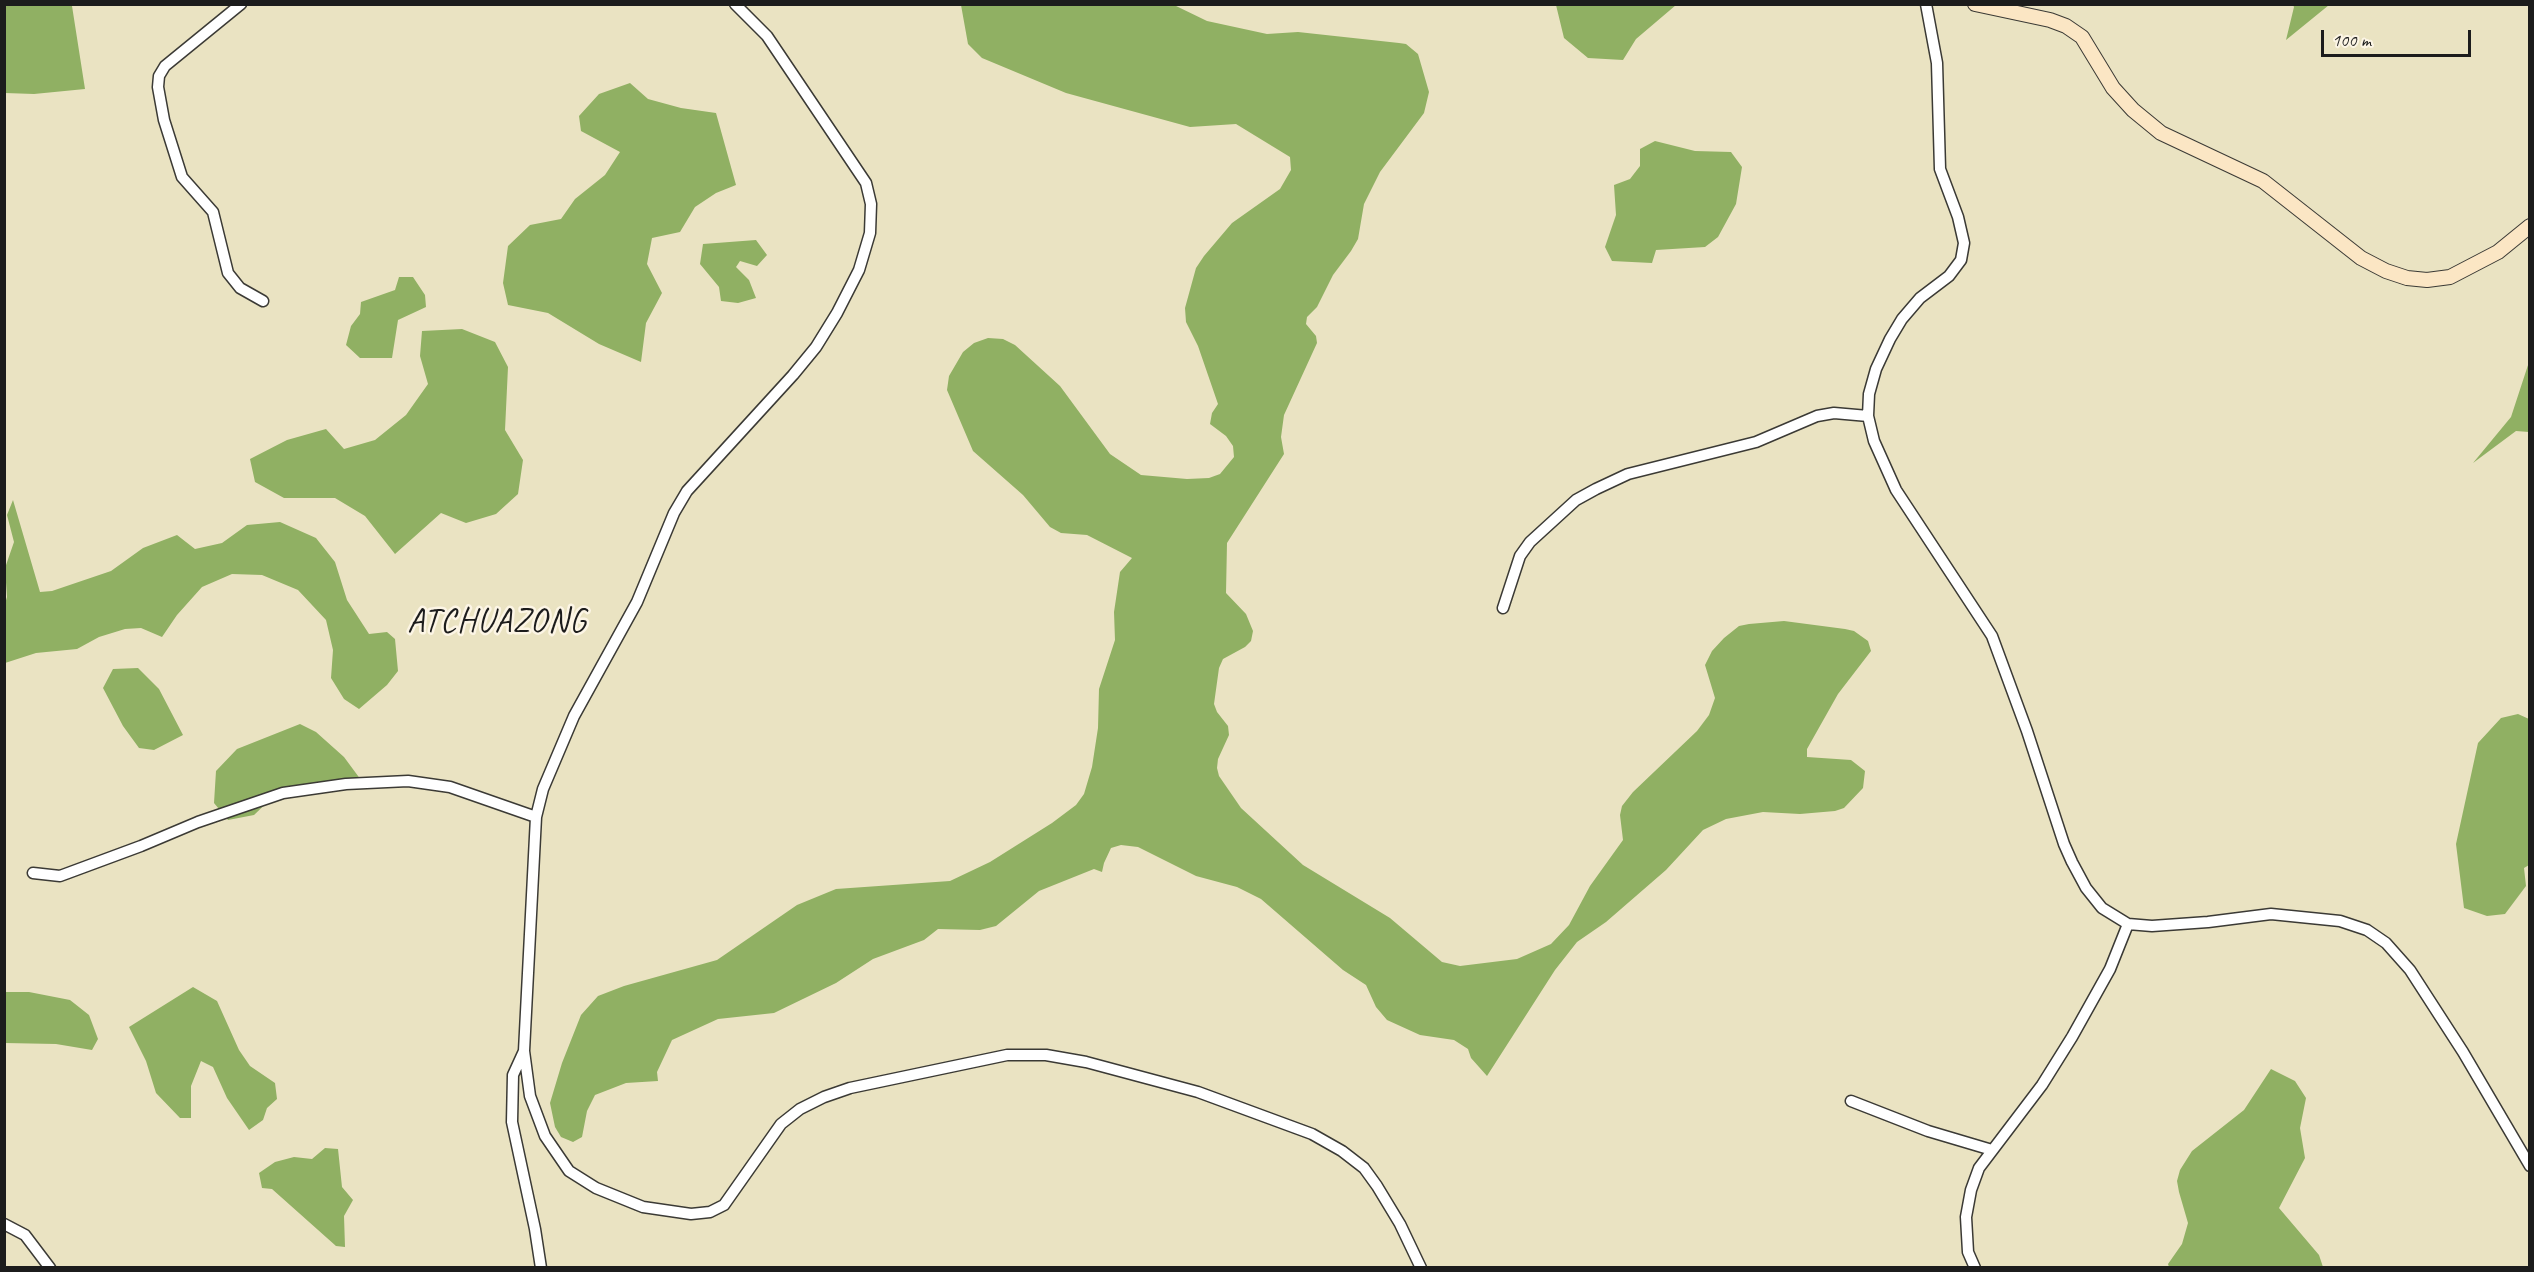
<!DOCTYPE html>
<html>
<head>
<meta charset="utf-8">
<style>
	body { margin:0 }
	#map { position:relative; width:2534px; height:1272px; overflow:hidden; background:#eae3c2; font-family:Caveat,sans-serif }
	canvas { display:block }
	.frame { position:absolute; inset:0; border:6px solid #1c1c1c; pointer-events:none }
	.scale { position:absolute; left:2321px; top:30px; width:150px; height:27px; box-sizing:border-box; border:3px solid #1c1c1c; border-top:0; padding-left:8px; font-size:18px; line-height:21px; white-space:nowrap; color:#1c1c1c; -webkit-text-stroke:4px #fcf5e5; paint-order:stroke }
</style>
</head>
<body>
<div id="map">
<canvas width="2534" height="1272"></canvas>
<div class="frame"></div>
<div class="scale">100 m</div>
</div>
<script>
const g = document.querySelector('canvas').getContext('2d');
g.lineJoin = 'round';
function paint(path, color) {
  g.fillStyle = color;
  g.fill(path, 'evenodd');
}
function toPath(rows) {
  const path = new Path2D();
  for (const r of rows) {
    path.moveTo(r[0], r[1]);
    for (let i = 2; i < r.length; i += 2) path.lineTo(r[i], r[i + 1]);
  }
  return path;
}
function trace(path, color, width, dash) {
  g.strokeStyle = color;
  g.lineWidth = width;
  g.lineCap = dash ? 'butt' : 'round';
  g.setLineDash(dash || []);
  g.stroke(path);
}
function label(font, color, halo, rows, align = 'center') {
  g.font = font + ' Caveat,sans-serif';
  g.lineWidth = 5;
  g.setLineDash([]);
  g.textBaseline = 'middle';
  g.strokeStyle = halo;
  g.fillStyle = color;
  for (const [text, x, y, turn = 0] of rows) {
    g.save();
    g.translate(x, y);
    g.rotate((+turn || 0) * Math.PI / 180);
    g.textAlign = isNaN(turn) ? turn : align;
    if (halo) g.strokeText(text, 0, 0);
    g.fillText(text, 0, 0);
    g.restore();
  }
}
paint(toPath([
	[48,5,72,6,85,89,34,94,5,93,5,5],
	[961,5,1174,5,1207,21,1267,34,1298,32,1399,43,1406,44,1418,54,1429,92,1424,113,1380,172,1364,204,1358,239,1351,251,1333,275,1317,307,1307,317,1306,324,1316,336,1317,343,1284,415,1281,437,1284,454,1227,543,1226,593,1246,614,1253,631,1251,641,1245,647,1223,659,1219,668,1214,704,1217,712,1228,726,1229,735,1218,759,1217,768,1219,776,1241,808,1303,865,1390,918,1442,962,1460,966,1517,959,1551,944,1569,925,1590,886,1623,840,1620,815,1622,806,1633,792,1697,731,1709,715,1715,698,1705,665,1712,651,1724,638,1739,626,1749,624,1784,621,1845,629,1854,631,1868,641,1871,651,1838,694,1807,749,1807,757,1851,760,1865,771,1863,788,1844,808,1835,811,1800,814,1763,812,1726,819,1703,830,1666,870,1606,922,1577,942,1555,970,1487,1076,1471,1058,1468,1049,1454,1040,1420,1035,1387,1020,1376,1007,1366,985,1343,970,1261,899,1237,887,1196,876,1138,847,1121,845,1111,848,1104,863,1102,872,1094,869,1039,891,996,926,980,930,938,929,924,940,873,959,836,983,774,1013,718,1019,672,1040,657,1072,658,1081,626,1083,595,1095,587,1111,582,1137,573,1142,561,1137,555,1127,550,1103,562,1063,581,1015,598,996,624,986,717,960,797,905,836,889,950,881,990,862,1052,823,1076,805,1084,794,1092,767,1098,728,1099,689,1115,640,1114,612,1120,572,1132,558,1087,535,1061,533,1050,527,1023,495,973,451,947,390,949,376,963,352,974,343,988,338,1003,339,1015,345,1060,386,1110,454,1141,475,1187,479,1209,478,1220,474,1234,457,1233,446,1226,436,1210,424,1212,413,1218,404,1198,346,1186,322,1185,308,1196,268,1204,256,1232,223,1280,189,1291,170,1290,157,1236,124,1190,127,1066,93,982,58,968,44],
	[1556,5,1556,4,1676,5,1636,39,1623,60,1588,58,1564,38],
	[2293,5,2329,5,2286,40,2294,7],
	[630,83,648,99,681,108,716,113,736,185,716,193,695,207,680,232,652,238,647,264,662,293,646,323,641,362,599,344,548,313,508,305,503,283,508,246,530,225,561,219,575,199,605,175,620,152,581,131,579,116,599,94],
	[1655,141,1695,151,1731,152,1742,167,1736,204,1718,237,1705,247,1656,250,1652,263,1612,261,1605,247,1616,215,1614,185,1630,179,1640,166,1640,149],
	[756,240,767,255,757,266,740,261,736,267,749,280,756,298,738,303,721,301,719,287,700,264,703,244],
	[399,277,413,277,425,295,426,307,398,320,392,358,360,358,346,345,351,326,360,314,361,302,395,290],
	[462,329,495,342,508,367,505,430,523,460,518,494,496,514,466,523,441,513,395,554,365,516,335,498,284,498,255,482,250,459,287,440,326,429,344,449,375,440,406,415,428,384,420,356,422,331],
	[2529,362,2529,432,2516,431,2473,463,2511,417],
	[13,500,40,592,52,591,111,571,143,548,177,535,195,549,222,543,247,525,280,522,316,538,335,562,347,600,369,634,387,632,395,639,398,671,387,685,359,709,344,699,331,678,333,650,326,620,298,590,262,575,232,574,202,587,177,615,162,637,141,628,125,629,99,637,77,649,36,653,5,663,4,607,7,597,5,568,14,542,7,515],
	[138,668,159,689,183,735,154,750,139,748,123,726,103,688,113,669],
	[2518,714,2529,719,2529,865,2524,868,2526,886,2505,914,2487,916,2464,908,2456,844,2478,743,2501,718],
	[300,724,316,732,344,757,361,780,276,794,254,815,228,820,214,803,216,771,237,749],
	[193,987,217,1001,239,1050,250,1066,275,1083,277,1099,267,1108,263,1120,249,1130,227,1098,213,1067,201,1061,191,1086,191,1118,180,1118,156,1093,146,1061,129,1027],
	[5,992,29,992,70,1000,89,1015,98,1039,92,1050,56,1044,5,1043],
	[2271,1069,2295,1081,2306,1098,2300,1128,2305,1158,2279,1208,2319,1255,2323,1267,2169,1267,2168,1264,2182,1244,2188,1223,2179,1192,2177,1181,2180,1170,2192,1151,2244,1110],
	[325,1148,338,1149,342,1187,353,1200,344,1216,345,1247,336,1246,272,1189,262,1188,259,1173,275,1162,294,1157,312,1159]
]), '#90b063');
const street = toPath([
	[241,4,165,66,159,76,158,87,164,120,182,177,213,212,228,273,240,288,263,301],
	[735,4,767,36,866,183,871,204,870,233,859,270,837,313,816,347,793,375,687,491,674,513,637,602,574,716,543,789,536,817,524,1051,530,1096,545,1136,569,1171,596,1188,643,1207,691,1214,710,1212,724,1205,781,1124,800,1109,824,1097,850,1088,1007,1055,1046,1055,1086,1062,1198,1092,1312,1134,1342,1151,1364,1168,1377,1186,1400,1224,1421,1268],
	[1926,4,1937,63,1940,169,1958,217,1964,243,1961,260,1949,276,1920,298,1902,319,1890,339,1876,369,1869,394,1868,416,1874,441,1896,490,1992,636,2027,731,2064,844,2072,862,2086,888,2102,908,2128,924,2152,926,2208,922,2271,914,2340,921,2367,930,2386,943,2410,970,2463,1052,2530,1166],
	[1503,608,1520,556,1530,542,1576,500,1596,489,1628,474,1756,442,1817,416,1834,413,1868,416],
	[33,873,60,876,141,846,198,822,283,793,346,784,408,781,450,787,536,817],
	[524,1051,513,1075,512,1122,535,1229,541,1268],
	[1851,1101,1928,1131,1992,1150],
	[4,1224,25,1235,50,1268],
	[1975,1268,1968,1252,1966,1217,1971,1190,1979,1168,2042,1085,2072,1037,2110,969,2128,924]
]);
const secondary = toPath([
	[1975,4,2050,20,2066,26,2082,37,2113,88,2133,110,2161,133,2263,181,2361,258,2386,271,2407,278,2427,280,2450,277,2498,252,2530,226]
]);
trace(street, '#3b3a35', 13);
trace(secondary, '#3b3a35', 16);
trace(street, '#fff', 10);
trace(secondary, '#fbe6c4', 14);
g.letterSpacing = '1.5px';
label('33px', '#1c1c1c', '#fcf5e5', [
	["ATCHUAZONG",497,622]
]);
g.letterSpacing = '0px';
</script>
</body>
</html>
